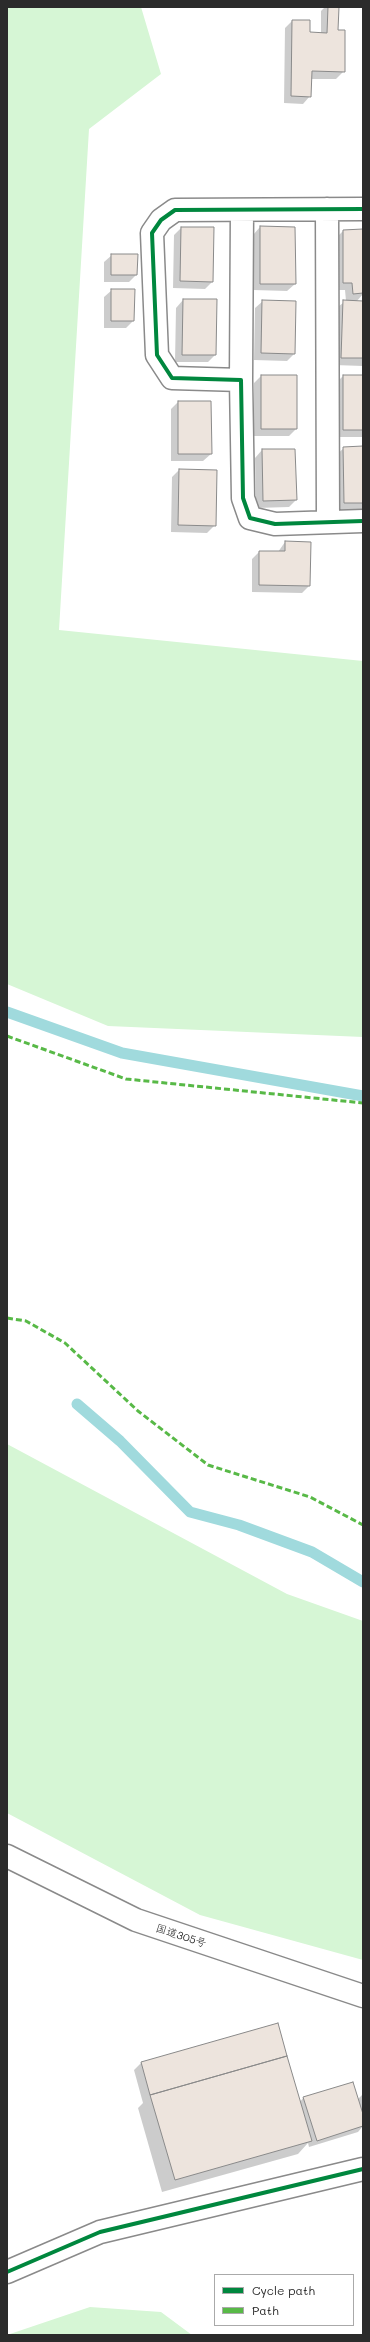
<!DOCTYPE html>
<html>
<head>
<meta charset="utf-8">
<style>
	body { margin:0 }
	#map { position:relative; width:370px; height:2342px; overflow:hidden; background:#fff; font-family:Mali,sans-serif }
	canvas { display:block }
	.frame { position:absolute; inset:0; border:8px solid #2b2b2b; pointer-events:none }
	.legend { position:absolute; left:214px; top:2274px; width:140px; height:52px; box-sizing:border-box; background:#fff; border:1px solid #aaa; margin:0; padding:5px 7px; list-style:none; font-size:12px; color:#2b2b2b }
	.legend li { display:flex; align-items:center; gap:8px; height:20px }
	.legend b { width:20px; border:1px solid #aaa }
</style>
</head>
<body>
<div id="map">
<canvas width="370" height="2342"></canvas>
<div class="frame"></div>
<ul class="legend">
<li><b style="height:5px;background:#00873e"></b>Cycle path</li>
<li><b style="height:5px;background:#58b947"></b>Path</li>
</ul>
</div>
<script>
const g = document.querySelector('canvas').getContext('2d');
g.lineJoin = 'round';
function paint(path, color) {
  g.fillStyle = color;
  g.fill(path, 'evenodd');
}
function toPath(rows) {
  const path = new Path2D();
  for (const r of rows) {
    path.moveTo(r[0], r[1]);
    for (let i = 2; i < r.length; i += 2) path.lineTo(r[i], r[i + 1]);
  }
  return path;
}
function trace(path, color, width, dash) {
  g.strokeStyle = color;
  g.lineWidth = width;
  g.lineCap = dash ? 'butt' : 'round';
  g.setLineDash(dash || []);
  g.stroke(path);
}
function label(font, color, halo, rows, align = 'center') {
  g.font = font + ' Mali,"Klee One",sans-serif';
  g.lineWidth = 4;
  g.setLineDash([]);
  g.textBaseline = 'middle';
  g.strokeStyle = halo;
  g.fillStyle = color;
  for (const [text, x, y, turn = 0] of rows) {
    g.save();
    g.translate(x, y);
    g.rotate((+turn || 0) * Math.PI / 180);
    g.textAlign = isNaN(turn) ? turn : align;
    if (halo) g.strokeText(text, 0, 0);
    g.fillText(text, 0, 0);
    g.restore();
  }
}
paint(toPath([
	[7,7,141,7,161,74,89,129,59,630,363,661,363,1037,108,1026,7,984],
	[7,1444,287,1594,363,1621,363,1960,200,1915,7,1813],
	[90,2307,161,2312,192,2335,7,2335]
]), '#d6f6d5');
paint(toPath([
	[325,7,338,7,337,31,344,71,336,79,311,79,310,96,303,104,284,103,285,28,292,21,308,33,321,34,321,11],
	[260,227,295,284,287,291,253,290,253,235],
	[181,228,212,282,205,289,173,288,174,235],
	[363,230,363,294,356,302,363,302,363,366,334,365,336,308,346,301,345,290,337,290,336,238,343,231],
	[112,255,136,275,129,282,104,282,104,262],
	[112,290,133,321,126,328,104,328,104,297],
	[183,300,216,300,215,355,208,362,175,362,176,308],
	[263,301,294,354,287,361,254,360,255,308],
	[261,376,296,429,289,436,254,436,254,383],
	[343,376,363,376,363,437,336,437,336,383],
	[178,402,211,454,203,461,171,461,171,409],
	[363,447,363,510,337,510,336,455,344,448],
	[262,450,296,500,289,507,256,508,255,458],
	[179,470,215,525,207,533,171,532,172,477],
	[285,542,309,586,302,593,252,592,252,559,259,552,278,552],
	[141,2063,300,2102,303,2098,357,2100,363,2094,363,2126,358,2132,309,2147,308,2143,298,2154,162,2192,138,2108,143,2103,134,2070]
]), '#0003');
trace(toPath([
	[7,1012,122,1053,363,1096],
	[77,1404,120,1441,190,1512,239,1525,312,1552,363,1582]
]), '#a0dadd', 11);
const building = toPath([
	[328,7,339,7,338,30,345,30,345,72,312,71,311,97,291,96,292,20,310,20,310,32,327,33,328,7],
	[260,226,295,227,296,284,260,284,260,226],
	[181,227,214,227,213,282,180,281,181,227],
	[363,229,363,293,353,294,352,283,343,283,343,230,363,229],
	[111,254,138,254,137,275,111,275,111,254],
	[111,289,135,289,134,321,111,321,111,289],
	[183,299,217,299,216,355,182,355,183,299],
	[262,300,296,301,295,354,261,353,262,300],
	[343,300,363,301,363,358,341,358,343,300],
	[261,375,297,375,297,429,261,429,261,375],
	[343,375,363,375,363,430,343,430,343,375],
	[178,401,211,401,212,454,178,454,178,401],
	[363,446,363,503,344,503,343,447,363,446],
	[262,449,295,449,297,500,263,501,262,449],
	[179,469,217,470,216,526,178,525,179,469],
	[285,541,311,542,310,586,259,585,259,551,285,551,285,541],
	[278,2023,287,2056,150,2095,141,2062,278,2023],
	[287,2056,312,2141,175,2180,150,2095,287,2056],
	[353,2082,363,2114,363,2126,317,2141,303,2097,353,2082]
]);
paint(building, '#ede4dd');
trace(building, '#8a8a8a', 1);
const street = toPath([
	[327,209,328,522],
	[363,209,175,210,161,220,152,233,157,355,172,378,241,380,243,498,250,518,275,524,363,521],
	[241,380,242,210]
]);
const secondary = toPath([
	[7,2272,100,2232,363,2169]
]);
const highway = toPath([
	[7,1856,136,1920,363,1996]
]);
trace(street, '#8a8a8a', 25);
trace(secondary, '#8a8a8a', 25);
trace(highway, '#8a8a8a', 25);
trace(street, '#fff', 22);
trace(secondary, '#fff', 22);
trace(highway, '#fff', 22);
trace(toPath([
	[7,1036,126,1079,363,1103],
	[7,1318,26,1321,65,1343,138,1411,208,1465,310,1497,363,1525]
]), '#58b947', 3, [6, 3]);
trace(toPath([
	[363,209,175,210,161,220,152,233,157,355,172,378,241,380,243,498,250,518,275,524,363,521],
	[7,2272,100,2232,363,2169]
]), '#00873e', 4);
label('11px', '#2b2b2b', '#fff', [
	["国道305号",181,1936,18]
]);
</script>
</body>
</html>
